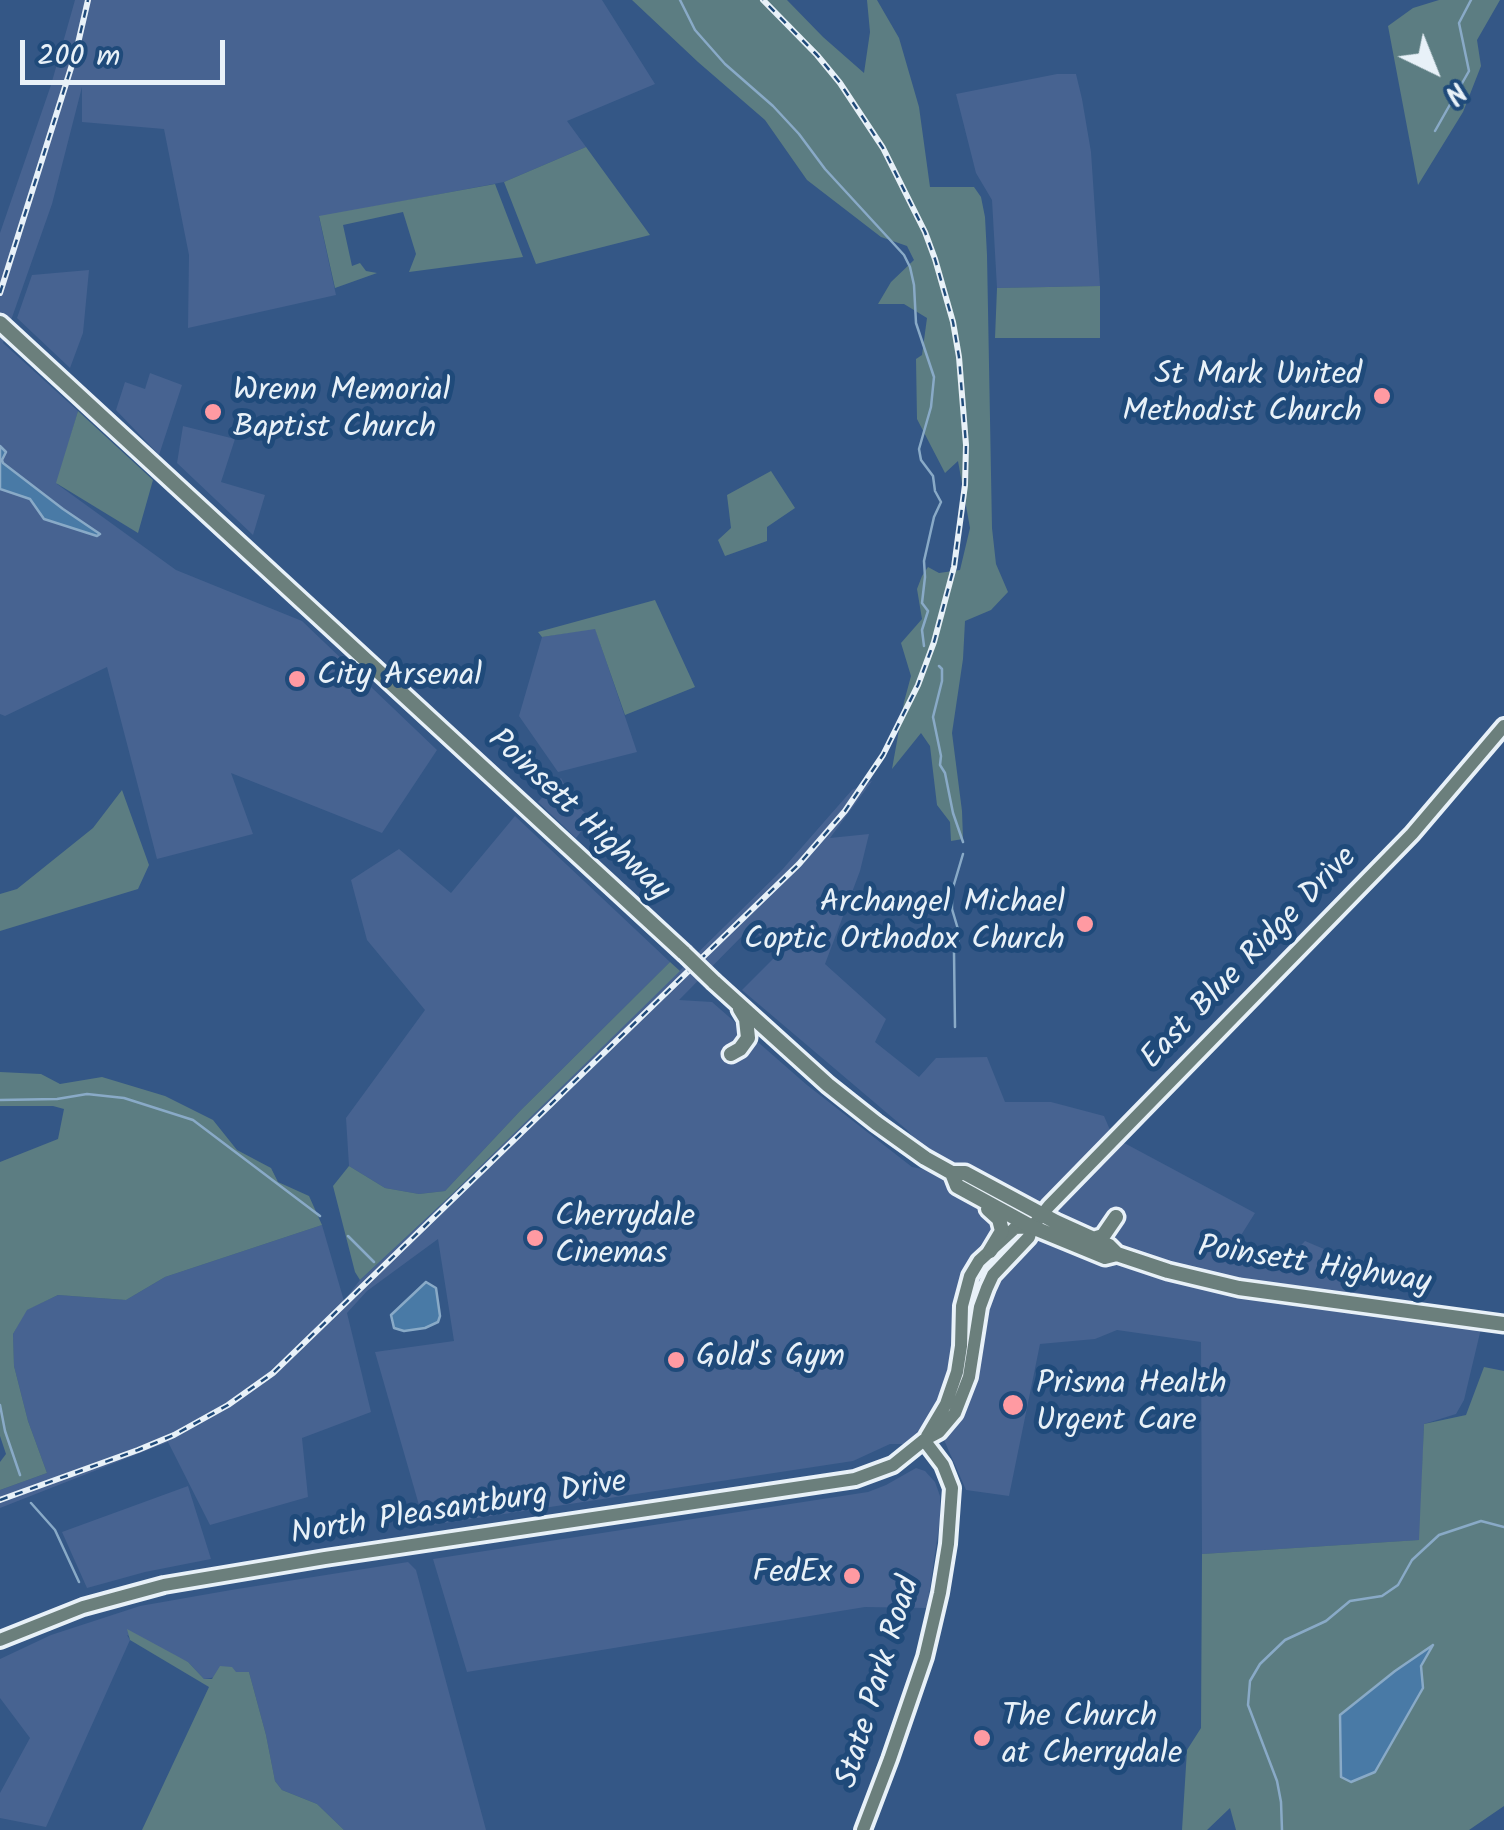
<!DOCTYPE html>
<html>
<head>
<meta charset="utf-8">
<style>
	body { margin:0 }
	#map { position:relative; width:1504px; height:1830px; overflow:hidden; background:#345786; font-family:Kalam,sans-serif }
	canvas { display:block }
	.north { position:absolute; left:1384px; top:20px; width:100px; height:100px; -webkit-text-stroke:8px #1f4a7a; paint-order:stroke; rotate:137deg; font-size:28px; font-weight:700; line-height:40px; text-align:center; color:#e8f1f8 }
	.north::after { content:''; display:block; margin:auto; width:35px; height:45px; background:#e8f1f8; clip-path:polygon(50% 0,100% 100%,50% 72%,0 100%) }
	.scale { position:absolute; left:20px; top:40px; width:205px; height:45px; box-sizing:border-box; border:5px solid #e8f1f8; border-top:0; padding-left:12px; font-size:30px; line-height:35px; white-space:nowrap; color:#e8f1f8; -webkit-text-stroke:8px #1f4a7a; paint-order:stroke }
</style>
</head>
<body>
<div id="map">
<canvas width="1504" height="1830"></canvas>
<div class="north">N</div>
<div class="scale">200 m</div>
</div>
<script>
const g = document.querySelector('canvas').getContext('2d');
g.lineJoin = 'round';
function paint(path, color) {
  g.fillStyle = color;
  g.fill(path, 'evenodd');
}
function toPath(rows) {
  const path = new Path2D();
  for (const r of rows) {
    path.moveTo(r[0], r[1]);
    for (let i = 2; i < r.length; i += 2) path.lineTo(r[i], r[i + 1]);
  }
  return path;
}
function trace(path, color, width, dash) {
  g.strokeStyle = color;
  g.lineWidth = width;
  g.lineCap = dash ? 'butt' : 'round';
  g.setLineDash(dash || []);
  g.stroke(path);
}
function label(font, color, halo, rows, align = 'center') {
  g.font = font + ' Kalam,sans-serif';
  g.lineWidth = 10;
  g.setLineDash([]);
  g.textBaseline = 'middle';
  g.strokeStyle = halo;
  g.fillStyle = color;
  for (const [text, x, y, turn = 0] of rows) {
    g.save();
    g.translate(x, y);
    g.rotate((+turn || 0) * Math.PI / 180);
    g.textAlign = isNaN(turn) ? turn : align;
    if (halo) g.strokeText(text, 0, 0);
    g.fillText(text, 0, 0);
    g.restore();
  }
}
paint(toPath([
	[75,0,602,0,655,84,567,121,586,147,504,182,319,217,336,295,188,328,189,255,164,129,82,122,82,87,52,204,3,343,78,411,57,484,176,570,302,621,437,750,382,833,231,773,253,834,157,859,107,667,5,716,0,714,0,233,51,85],
	[1057,74,1076,74,1082,99,1091,152,1100,286,997,288,992,200,976,173,956,94],
	[89,270,83,333,70,368,17,318,32,275],
	[150,373,182,385,159,455,116,410,125,382,145,389],
	[183,426,235,439,221,482,265,495,253,535,177,463],
	[595,628,637,752,558,772,519,716,542,637],
	[561,778,572,800,591,819,576,838,538,802],
	[872,781,830,838,869,834,860,871,825,964,886,1019,875,1042,919,1077,936,1058,987,1057,1005,1102,1051,1102,1104,1116,1113,1137,1255,1213,1238,1240,1290,1257,1305,1241,1357,1263,1344,1290,1484,1316,1464,1400,1456,1414,1424,1424,1420,1540,1202,1554,1201,1342,1117,1330,1095,1339,1040,1344,1009,1496,966,1490,937,1424,906,1444,890,1444,853,1461,425,1526,375,1352,454,1341,438,1239,367,1291,347,1313,371,1412,302,1438,308,1497,210,1525,168,1442,0,1508,0,1490,47,1473,28,1421,14,1366,13,1334,26,1310,58,1295,126,1300,165,1277,322,1225,344,1301,360,1280,449,1197,781,871,852,790],
	[751,927,778,954,742,990,907,1130,943,1173,912,1167,807,1085,712,1002,679,1000],
	[515,816,670,962,520,1111,445,1191,419,1194,385,1188,349,1166,346,1118,425,1010,367,940,351,880,399,849,451,893],
	[916,1468,925,1471,935,1482,940,1496,940,1520,927,1608,865,1607,467,1672,433,1559,868,1492,886,1485],
	[188,1486,211,1559,145,1572,87,1588,62,1532],
	[408,1562,416,1570,486,1830,344,1830,317,1804,282,1790,275,1781,266,1735,249,1672,204,1679,188,1662,127,1635,130,1640,46,1827,0,1818,0,1793,30,1738,0,1698,0,1659,51,1635,140,1606,231,1590]
]), '#476391');
paint(toPath([
	[632,0,787,0,823,37,864,73,870,32,867,0,877,0,899,38,919,107,930,187,974,187,981,197,985,217,987,255,992,528,996,564,1008,592,991,610,965,621,963,659,952,733,962,811,963,839,951,841,950,822,937,805,930,746,921,733,892,769,904,702,911,676,901,643,922,619,917,589,922,576,928,567,939,573,960,570,970,528,958,461,945,473,917,419,916,359,922,355,927,318,904,304,878,304,891,282,914,260,907,246,881,237,807,180,765,120,698,62],
	[1439,0,1500,0,1477,40,1481,66,1463,112,1418,185,1388,26,1413,8],
	[586,147,650,235,536,264,504,182],
	[495,184,523,257,409,272,416,254,403,212,343,225,352,266,360,263,366,271,377,273,335,288,319,216],
	[1100,286,1100,338,995,338,997,288],
	[78,411,153,480,138,533,56,483],
	[771,471,795,508,767,527,767,541,725,556,718,540,731,528,727,495],
	[655,600,695,687,625,715,595,629,542,637,538,632],
	[122,790,149,865,138,889,0,931,0,894,17,889,93,828],
	[670,962,680,971,449,1197,360,1280,355,1272,333,1186,349,1166,385,1188,419,1194,445,1191,520,1111],
	[0,1072,41,1074,60,1084,102,1077,165,1096,213,1120,237,1150,271,1168,278,1182,309,1196,322,1225,165,1277,126,1300,58,1295,27,1310,13,1334,14,1366,28,1421,47,1473,0,1490,0,1462,6,1454,0,1436,0,1162,58,1139,64,1109,53,1106,0,1106],
	[1484,1367,1504,1371,1504,1806,1469,1830,1236,1830,1230,1808,1207,1830,1182,1830,1187,1750,1201,1728,1202,1554,1419,1540,1424,1424,1466,1415],
	[127,1629,188,1662,204,1679,212,1679,220,1666,232,1667,236,1672,249,1672,266,1735,275,1781,282,1790,317,1804,344,1830,142,1830,209,1687,130,1640]
]), '#5c7d82');
const water = toPath([
	[0,446,6,452,2,460,3,463,63,509,100,534,97,536,44,519,30,499,0,489,0,446],
	[426,1282,436,1288,440,1316,438,1322,425,1328,404,1331,394,1328,391,1315,426,1282],
	[1433,1645,1421,1666,1423,1688,1375,1772,1351,1782,1341,1777,1340,1715,1395,1671,1433,1645]
]);
paint(water, '#497aa6');
trace(water, '#89aac7', 2.5);
trace(toPath([
	[680,0,695,30,725,64,773,106,799,134,825,169,904,255,910,267,914,285,916,323,934,377,931,407,919,449,921,460,933,476,935,491,941,502,934,517,924,561,925,577,922,603,928,611,922,630,924,646],
	[1435,131,1469,71,1459,23,1471,0],
	[939,666,942,669,942,681,933,717,941,756,940,765,945,773,953,813,963,842],
	[955,1027,954,952,960,936,952,909,952,891,963,854],
	[0,1100,57,1099,87,1094,124,1098,193,1120,320,1216],
	[348,1236,374,1262],
	[0,1405,5,1431,20,1475],
	[31,1503,55,1530,79,1582],
	[1282,1830,1281,1802,1277,1781,1248,1705,1250,1681,1260,1664,1285,1640,1326,1621,1350,1601,1382,1596,1398,1585,1412,1560,1439,1535,1481,1521,1504,1527]
]), '#89aac7', 2.5);
const major = toPath([
	[927,1436,946,1404,957,1372,961,1346,962,1306,970,1276,979,1261,1015,1228,1032,1227],
	[0,1640,83,1607,164,1585,325,1558,855,1479,893,1465,924,1440,939,1432,955,1413,969,1377,980,1307,987,1288,993,1275,1029,1237,1032,1227,1049,1206,1412,834,1504,726],
	[863,1830,890,1759,925,1657,940,1593,948,1544,952,1488,943,1465,924,1440]
]);
const highway = toPath([
	[0,323,684,953],
	[714,982,828,1085,876,1123,925,1158,952,1173,965,1173,1056,1222,1109,1246,1117,1254,1168,1271,1239,1288,1504,1324],
	[731,1054,740,1049,748,1038,746,1019,740,1009],
	[952,1173,957,1186,1032,1227,1105,1257,1117,1254],
	[988,1209,999,1219,1002,1231,990,1251],
	[1093,1239,1103,1236,1116,1217]
]);
trace(major, '#e8f1f8', 20);
trace(highway, '#e8f1f8', 21);
trace(major, '#6b7f7c', 12);
trace(highway, '#6b7f7c', 14);
const rail = toPath([
	[0,293,76,52,88,0],
	[0,1500,138,1450,174,1435,228,1405,273,1373,799,864,845,811,883,755,918,685,934,642,954,567,965,485,966,445,959,357,953,322,935,259,925,232,883,148,840,83,817,55,763,0]
]);
trace(rail, '#e8f1f8', 6);
trace(rail, '#1f4a7a', 2.5, [8]);
const highwayBridge = toPath([
	[684,953,714,982]
]);
trace(highwayBridge, '#e8f1f8', 21, []);
trace(highwayBridge, '#6b7f7c', 14);
for (const [x, y, r, color] of [
	[1382,396,10,"#ff9aa2"],
	[213,412,10,"#ff9aa2"],
	[297,679,10,"#ff9aa2"],
	[1085,924,10,"#ff9aa2"],
	[535,1238,10,"#ff9aa2"],
	[676,1360,10,"#ff9aa2"],
	[1013,1405,12,"#ff9aa2"],
	[852,1576,10,"#ff9aa2"],
	[982,1738,10,"#ff9aa2"]
]) {
  const dot = new Path2D();
  dot.arc(x, y, r, 0, 2 * Math.PI);
  g.fillStyle = color;
  g.fill(dot);
  trace(dot, '#1f4a7a', 4);
}
label('32px', '#e8f1f8', '#1f4a7a', [
	["St Mark United",1362,378,"right"],
	["Methodist Church",1362,415,"right"],
	["Wrenn Memorial",233,394],
	["Baptist Church",233,431],
	["City Arsenal",317,679],
	["Archangel Michael",1065,906,"right"],
	["Coptic Orthodox Church",1065,943,"right"],
	["Cherrydale",555,1220],
	["Cinemas",555,1257],
	["Gold's Gym",696,1360],
	["Prisma Health",1036,1387],
	["Urgent Care",1036,1424],
	["FedEx",832,1576,"right"],
	["The Church",1002,1720],
	["at Cherrydale",1002,1757]
], 'left');
label('32px', '#e8f1f8', '#1f4a7a', [
	["Poinsett Highway",577,817,43],
	["East Blue Ridge Drive",1251,960,-46],
	["Poinsett Highway",1314,1268,9],
	["North Pleasantburg Drive",459,1511,-9],
	["State Park Road",881,1683,-73]
]);
</script>
</body>
</html>
